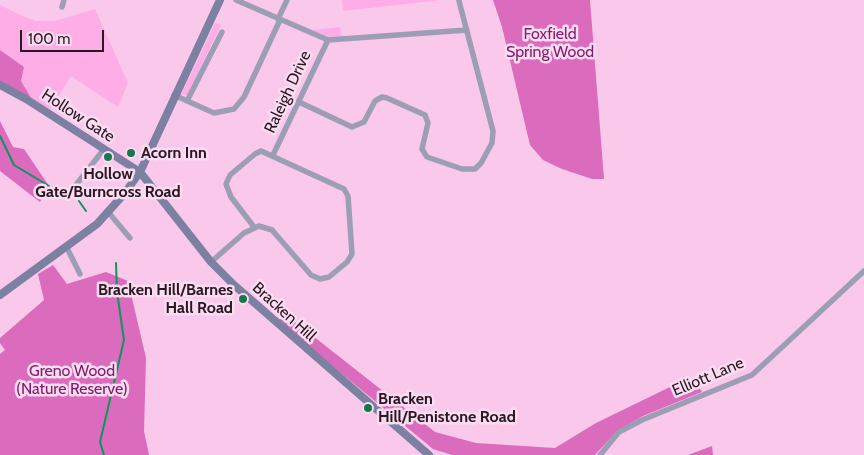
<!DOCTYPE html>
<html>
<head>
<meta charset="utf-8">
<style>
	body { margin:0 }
	#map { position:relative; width:864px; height:455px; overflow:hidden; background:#fac8ea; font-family:Cabin,sans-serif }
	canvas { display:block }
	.scale { position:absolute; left:20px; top:30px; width:84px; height:22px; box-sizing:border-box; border:2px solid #291724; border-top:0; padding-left:6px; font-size:15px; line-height:18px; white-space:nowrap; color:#291724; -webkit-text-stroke:4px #fbdcf1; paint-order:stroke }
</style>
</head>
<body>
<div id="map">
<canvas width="864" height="455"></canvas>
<div class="scale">100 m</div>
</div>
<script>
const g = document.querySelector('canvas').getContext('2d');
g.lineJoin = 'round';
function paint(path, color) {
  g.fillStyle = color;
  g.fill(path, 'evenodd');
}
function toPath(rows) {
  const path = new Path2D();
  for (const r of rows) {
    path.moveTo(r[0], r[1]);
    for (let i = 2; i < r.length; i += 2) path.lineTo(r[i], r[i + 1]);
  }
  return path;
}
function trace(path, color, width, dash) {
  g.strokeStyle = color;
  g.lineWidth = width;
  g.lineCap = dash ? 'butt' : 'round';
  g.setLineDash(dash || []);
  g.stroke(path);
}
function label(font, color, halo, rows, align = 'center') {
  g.font = font + ' Cabin,sans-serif';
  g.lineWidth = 5;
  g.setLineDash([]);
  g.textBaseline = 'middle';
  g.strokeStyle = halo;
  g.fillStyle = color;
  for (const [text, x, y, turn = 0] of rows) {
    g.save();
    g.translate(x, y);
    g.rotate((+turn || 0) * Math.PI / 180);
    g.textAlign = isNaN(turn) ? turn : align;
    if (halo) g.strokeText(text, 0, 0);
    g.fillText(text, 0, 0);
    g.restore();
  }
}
paint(toPath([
	[342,0,442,0,343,11],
	[0,5,20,15,36,21,55,21,95,9,128,83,118,107,71,76,50,110,31,98,21,81,24,67,0,50],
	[215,23,221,25,187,95,181,95],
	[340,27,342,37,329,38,312,30]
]), '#feade6');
paint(toPath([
	[493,0,590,0,604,179,592,179,562,169,543,160,530,145,502,27],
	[0,50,24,67,21,81,31,98,0,83],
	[0,121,13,147,24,149,49,186,40,202,0,171],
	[53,265,67,284,106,272,128,281,146,358,144,431,149,455,0,455,0,354,5,350,0,343,0,338,44,300,38,274],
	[285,314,435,432,476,443,555,448,596,423,670,387,694,380,702,392,643,416,617,431,595,455,452,455,433,449,278,321],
	[712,446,713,455,688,455]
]), '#da6bbd');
trace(toPath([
	[0,136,14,165,49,186],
	[79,201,86,211],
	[104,455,100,442,124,340,117,292,116,263]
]), '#0d955e', 2);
trace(toPath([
	[236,0,328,40,467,30],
	[62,7,64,0],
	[278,19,287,0],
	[174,95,214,113,234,109,244,97,280,20],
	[187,101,222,32],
	[299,102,352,127,364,122,375,101,382,97,387,98,425,115,428,123,422,149,427,157,462,169,475,169,481,163,492,143,493,131,459,1],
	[273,155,328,40],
	[53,189,64,192,72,190,104,149],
	[109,213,130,238],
	[67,248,80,274],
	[211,262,244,233,259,226,272,230,311,275,320,279,329,277,347,262,352,254,348,196,344,189,261,151,255,154,230,175,226,184,231,197,254,227],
	[600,455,619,432,642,420,752,375,864,271]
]), '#9b9eb5', 5.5);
trace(toPath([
	[0,85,26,99,140,172,211,262,234,285,429,455],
	[0,295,97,224,124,194,140,172,220,0]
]), '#7c81a1', 8);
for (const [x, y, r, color] of [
	[131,153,5,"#19764c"],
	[108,157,5,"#19764c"],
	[243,299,5,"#19764c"],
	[368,408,5,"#19764c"]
]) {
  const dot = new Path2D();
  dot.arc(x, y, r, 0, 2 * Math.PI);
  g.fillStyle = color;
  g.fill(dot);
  trace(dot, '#fbdcf1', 2);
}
label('16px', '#821d6c', '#fbdcf1', [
	["Foxfield",550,34],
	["Spring Wood",550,52],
	["Greno Wood",72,371],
	["(Nature Reserve)",72,389]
]);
label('16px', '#291724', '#fbdcf1', [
	["Raleigh Drive",288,92,-65],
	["Hollow Gate",78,116,33],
	["Bracken Hill",284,312,42],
	["Elliott Lane",708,377,-23]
]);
label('bold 16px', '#291724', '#fbdcf1', [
	["Acorn Inn",141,153],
	["Hollow",108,174,"center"],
	["Gate/Burncross Road",108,192,"center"],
	["Bracken Hill/Barnes",233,290,"right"],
	["Hall Road",233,308,"right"],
	["Bracken",378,399],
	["Hill/Penistone Road",378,417]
], 'left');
</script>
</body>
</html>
